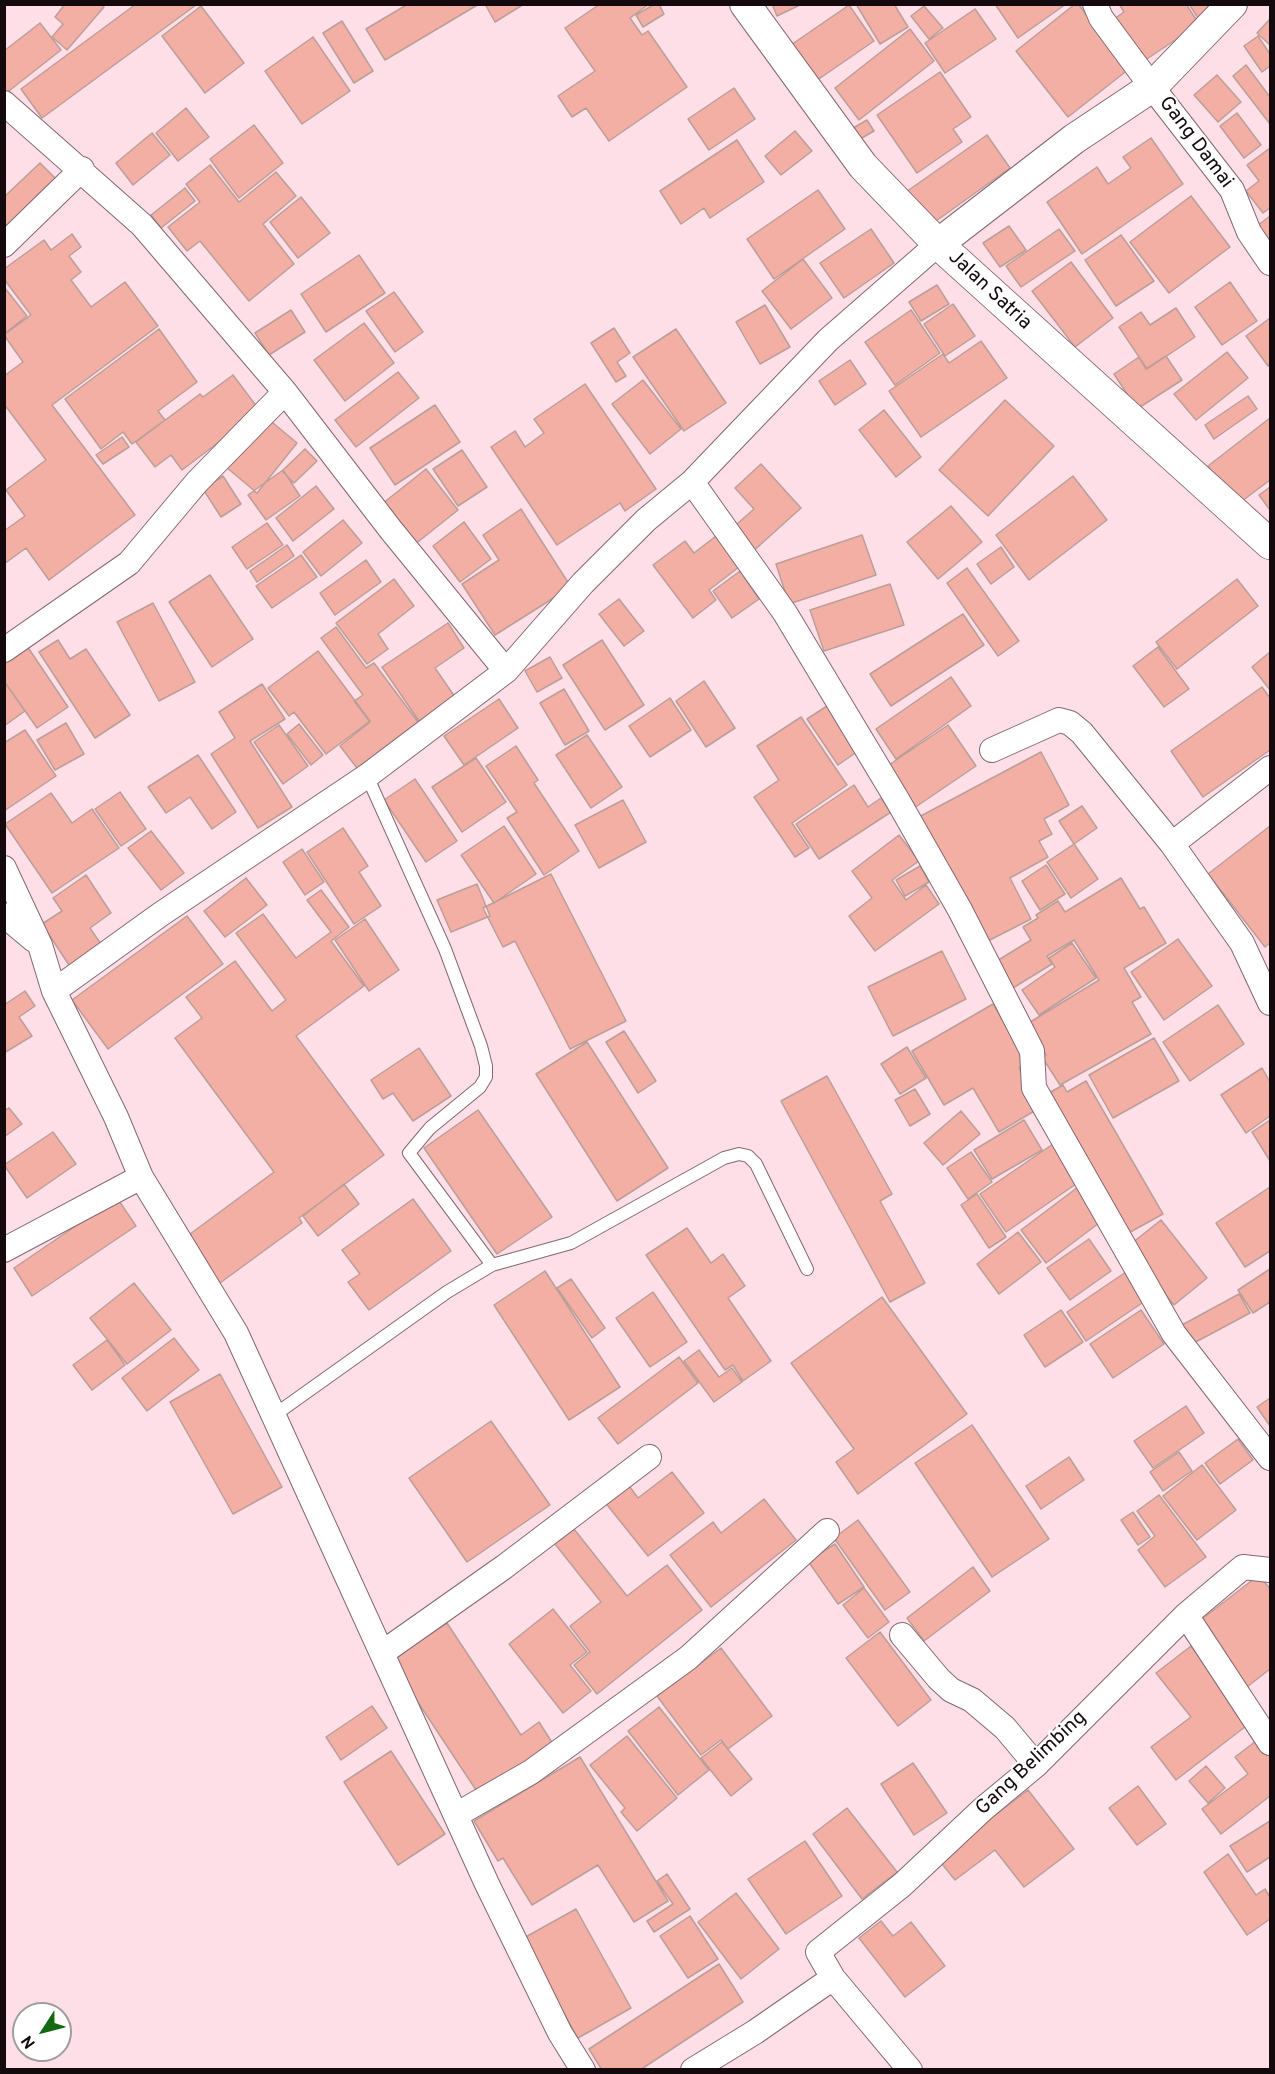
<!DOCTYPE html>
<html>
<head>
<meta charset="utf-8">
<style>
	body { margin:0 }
	#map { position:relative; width:1275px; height:2074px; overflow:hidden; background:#fedfe7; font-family:Overpass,sans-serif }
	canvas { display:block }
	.frame { position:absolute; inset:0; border:6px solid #140a0d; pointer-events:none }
	.north { position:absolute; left:12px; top:2002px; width:60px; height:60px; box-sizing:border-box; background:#fff; border:2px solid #a19d9e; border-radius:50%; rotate:234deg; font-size:16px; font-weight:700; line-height:24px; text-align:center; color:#140a0d }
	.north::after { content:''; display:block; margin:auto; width:21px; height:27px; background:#136910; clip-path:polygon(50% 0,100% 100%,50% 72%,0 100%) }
</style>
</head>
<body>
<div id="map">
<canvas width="1275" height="2074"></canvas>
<div class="frame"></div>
<div class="north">N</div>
</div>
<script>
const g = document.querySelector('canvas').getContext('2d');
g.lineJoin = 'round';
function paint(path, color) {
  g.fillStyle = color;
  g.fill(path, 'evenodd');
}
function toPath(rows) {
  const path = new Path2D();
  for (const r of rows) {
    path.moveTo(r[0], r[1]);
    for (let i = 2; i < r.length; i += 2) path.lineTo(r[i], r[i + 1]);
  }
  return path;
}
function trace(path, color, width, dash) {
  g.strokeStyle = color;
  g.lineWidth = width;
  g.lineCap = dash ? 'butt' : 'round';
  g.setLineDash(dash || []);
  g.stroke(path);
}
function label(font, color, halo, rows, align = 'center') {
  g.font = font + ' Overpass,sans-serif';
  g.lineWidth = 4.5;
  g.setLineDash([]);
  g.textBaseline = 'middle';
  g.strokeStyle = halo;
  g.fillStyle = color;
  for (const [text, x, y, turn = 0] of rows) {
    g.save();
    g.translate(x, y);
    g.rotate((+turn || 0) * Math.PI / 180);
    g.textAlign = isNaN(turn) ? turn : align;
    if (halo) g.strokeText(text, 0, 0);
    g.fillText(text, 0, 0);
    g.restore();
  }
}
const building = toPath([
	[65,4,101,4,104,7,67,50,52,37,63,24,55,17,65,4],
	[136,4,196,5,42,118,21,89,136,4],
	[408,4,479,4,385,60,366,29,408,4],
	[485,4,524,4,495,22,485,4],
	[600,4,649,4,630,18,642,35,648,31,687,87,609,141,586,108,572,117,558,96,595,71,565,28,600,4],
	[655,4,659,4,664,14,643,27,636,15,655,4],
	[772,4,802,4,777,16,772,4],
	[856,4,894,4,908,27,880,44,856,4],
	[995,4,1066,4,1018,38,995,4],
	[1075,4,1078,4,1129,69,1068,117,1016,51,1075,4],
	[1119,4,1186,4,1199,24,1138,65,1110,22,1124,12,1119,4],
	[1189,4,1223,4,1200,21,1189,4],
	[849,5,874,41,813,83,788,47,849,5],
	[201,6,244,63,205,93,162,36,201,6],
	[924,6,943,28,929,39,911,16,924,6],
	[975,9,996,39,945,73,925,43,975,9],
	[1270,19,1270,45,1257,33,1270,19],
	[342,21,373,71,354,83,323,33,342,21],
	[40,23,61,50,5,94,4,51,40,23],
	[910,29,934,61,859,120,835,88,910,29],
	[1258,36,1270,54,1270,66,1262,72,1244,46,1258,36],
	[313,37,350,91,302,124,265,71,313,37],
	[1246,65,1270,97,1270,124,1233,76,1246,65],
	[940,72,971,117,953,129,962,142,917,173,877,115,940,72],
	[1217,75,1241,102,1218,122,1194,95,1217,75],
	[734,88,755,119,709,150,688,119,734,88],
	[186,108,209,137,178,161,156,133,186,108],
	[1237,113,1261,145,1244,158,1220,126,1237,113],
	[867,120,874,131,855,142,848,131,867,120],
	[254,125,283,163,239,198,210,159,254,125],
	[795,131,812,151,781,175,765,156,795,131],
	[152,133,170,155,133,185,116,163,152,133],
	[987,135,1010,168,929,226,906,192,987,135],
	[1151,138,1183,184,1082,254,1047,202,1097,167,1108,184,1131,168,1123,157,1151,138],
	[737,140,764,182,710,218,704,208,681,224,660,191,737,140],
	[1270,148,1270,208,1263,213,1246,191,1259,181,1247,165,1270,148],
	[40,163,58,181,4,233,4,197,40,163],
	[210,165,239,202,276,172,296,196,263,224,294,264,249,301,200,241,187,251,168,227,200,202,186,184,210,165],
	[185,188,195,201,161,228,151,215,185,188],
	[818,190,845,229,774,279,747,239,818,190],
	[1191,196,1230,247,1169,293,1130,242,1191,196],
	[301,197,330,233,298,258,270,222,301,197],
	[1270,216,1270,244,1257,226,1270,216],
	[1009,226,1026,250,1000,267,983,243,1009,226],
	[871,229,894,263,844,298,820,263,871,229],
	[1059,229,1075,251,1021,287,1006,266,1059,229],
	[72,234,81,247,69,256,81,272,71,280,91,307,125,282,158,326,52,405,135,515,49,580,26,548,4,564,4,531,25,516,6,490,46,460,4,404,4,376,23,362,4,335,31,315,4,279,4,269,44,240,51,250,72,234],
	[1121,235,1154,281,1116,306,1085,260,1121,235],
	[359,255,385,293,326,332,301,294,359,255],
	[803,259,832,298,791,329,762,291,803,259],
	[1071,262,1113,318,1075,347,1032,291,1071,262],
	[1230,282,1257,321,1222,345,1195,307,1230,282],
	[937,285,949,304,921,321,909,302,937,285],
	[4,287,27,316,4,334,4,287],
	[394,292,423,332,395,352,366,311,394,292],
	[953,304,975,336,945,356,924,324,953,304],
	[765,305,790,347,760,364,736,322,765,305],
	[1176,308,1195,337,1147,369,1119,327,1141,312,1150,325,1176,308],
	[291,310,305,332,269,355,255,333,291,310],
	[911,310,940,353,895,385,865,342,911,310],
	[1270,318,1270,364,1268,366,1246,336,1270,318],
	[364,323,394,363,345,401,314,360,364,323],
	[614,328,630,353,617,362,626,376,616,382,591,343,614,328],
	[159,329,197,382,158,411,165,420,132,444,123,432,101,449,65,399,159,329],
	[676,329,726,403,684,431,633,357,676,329],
	[981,341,1007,378,921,437,889,391,943,354,949,363,981,341],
	[1227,352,1248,378,1196,420,1174,394,1227,352],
	[1166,356,1182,380,1137,409,1114,374,1139,357,1146,369,1166,356],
	[850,360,866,384,835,405,819,381,850,360],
	[398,372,419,398,356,447,335,420,398,372],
	[233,375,260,411,182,470,171,455,155,467,136,442,200,394,203,397,233,375],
	[643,380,681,429,650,454,612,404,643,380],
	[585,384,656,489,625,511,620,503,557,545,491,447,515,431,525,447,544,433,534,419,585,384],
	[1248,396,1257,409,1214,439,1205,425,1248,396],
	[1005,400,1054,446,988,516,939,470,1005,400],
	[435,405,460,442,395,485,370,448,435,405],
	[884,410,921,457,896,477,859,430,884,410],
	[267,418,297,443,257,493,226,467,267,418],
	[1270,418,1270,480,1238,504,1208,466,1270,418],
	[122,437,129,447,103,464,96,455,122,437],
	[305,449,317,461,294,483,282,471,305,449],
	[462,450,487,487,458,506,433,469,462,450],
	[761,464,801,508,750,554,729,531,754,509,735,488,761,464],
	[426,469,458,510,414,545,382,504,426,469],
	[283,470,300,496,266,520,248,495,283,470],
	[223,476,241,504,221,517,203,489,223,476],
	[1073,476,1107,520,1029,580,996,535,1073,476],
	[316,486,334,509,293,541,276,518,316,486],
	[1270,487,1270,510,1259,495,1270,487],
	[951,506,982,542,938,579,907,542,951,506],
	[521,509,571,587,495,635,462,584,499,560,483,535,521,509],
	[343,520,362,543,321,576,303,552,343,520],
	[464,522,491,559,460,582,433,546,464,522],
	[267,523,283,545,247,569,232,547,267,523],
	[862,535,876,575,789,604,776,564,862,535],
	[716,536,739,567,709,590,716,600,693,618,653,565,685,541,694,553,716,536],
	[287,545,294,556,257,582,250,571,287,545],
	[1001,547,1014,567,991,584,977,564,1001,547],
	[301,555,317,577,272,608,256,586,301,555],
	[366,560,381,582,335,615,320,593,366,560],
	[967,568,1019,641,998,656,947,583,967,568],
	[740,571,759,599,732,618,713,591,740,571],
	[210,575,253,639,212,667,169,602,210,575],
	[394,579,414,606,378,634,388,649,367,664,336,623,394,579],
	[1237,579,1258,606,1177,669,1156,642,1237,579],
	[890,584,904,625,824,651,810,610,890,584],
	[619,599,644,631,624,646,599,614,619,599],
	[153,603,195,682,159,701,117,622,153,603],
	[963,614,984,645,891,706,870,674,963,614],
	[448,623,464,648,435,668,455,697,419,721,382,667,448,623],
	[336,627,366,668,374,663,418,722,357,768,340,746,370,722,354,701,363,695,321,638,336,627],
	[58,640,70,659,86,649,130,715,95,738,39,652,58,640],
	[602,640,644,705,605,730,563,665,602,640],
	[27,646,68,707,37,728,4,681,4,662,27,646],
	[1158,647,1189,689,1164,707,1133,666,1158,647],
	[318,651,370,721,326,754,294,712,289,716,268,688,318,651],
	[1270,652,1270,690,1252,667,1270,652],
	[550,657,562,678,537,692,525,671,550,657],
	[951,677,971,706,896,759,876,729,951,677],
	[4,681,25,711,4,726,4,681],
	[704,681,735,728,706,747,676,701,704,681],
	[262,684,285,719,250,741,292,807,258,828,211,754,235,738,219,712,262,684],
	[1262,687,1270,698,1270,750,1203,797,1171,751,1262,687],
	[564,689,589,731,565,745,540,703,564,689],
	[670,698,691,730,650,757,629,726,670,698],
	[499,699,518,728,464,765,444,736,499,699],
	[830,704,861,749,838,765,807,719,830,704],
	[801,717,847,785,792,823,809,848,795,857,754,797,779,780,757,746,801,717],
	[66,723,84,754,55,770,37,740,66,723],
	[299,724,323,755,311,765,287,734,299,724],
	[279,725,308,766,283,784,254,742,279,725],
	[948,725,976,766,911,810,883,769,948,725],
	[25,730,56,776,4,811,4,743,25,730],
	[587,735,622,787,591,808,556,755,587,735],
	[516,746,538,780,534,783,579,851,544,875,507,818,517,812,486,766,516,746],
	[1041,752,1069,805,1044,819,1052,834,1039,841,1048,857,1010,878,1031,919,984,943,917,818,1041,752],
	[198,755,236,812,212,829,190,797,166,813,148,787,198,755],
	[476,758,506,802,462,832,432,787,476,758],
	[415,779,457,841,426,862,384,800,415,779],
	[854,785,868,807,881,798,891,812,819,859,796,824,854,785],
	[120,792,146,829,121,846,95,809,120,792],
	[51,793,72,823,92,809,119,848,52,893,5,824,51,793],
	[623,800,646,842,599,868,575,825,623,800],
	[1082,806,1097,828,1074,844,1059,821,1082,806],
	[504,826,536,874,494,903,461,855,504,826],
	[1270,826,1270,943,1265,947,1208,874,1270,826],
	[343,828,368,866,359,872,381,906,354,924,307,852,343,828],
	[151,831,184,873,161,890,128,848,151,831],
	[899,835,919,861,892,880,906,900,926,885,939,904,875,951,849,916,872,898,852,871,899,835],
	[1074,844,1098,879,1071,898,1047,862,1074,844],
	[302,849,324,882,305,895,283,862,302,849],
	[1046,865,1065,894,1040,910,1022,881,1046,865],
	[920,866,929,882,905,896,896,880,920,866],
	[551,874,626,1021,570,1049,515,941,503,947,483,908,551,874],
	[86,875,111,913,90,928,103,947,71,968,42,924,62,911,53,898,86,875],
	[246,878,267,905,225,937,204,911,246,878],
	[1121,878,1140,909,1144,907,1166,943,1124,968,1141,997,1132,1002,1151,1034,1060,1085,1042,1057,1046,1055,1027,1024,1099,980,1074,940,1047,956,1052,964,1008,991,992,964,1031,940,1023,927,1038,918,1036,915,1058,901,1065,912,1121,878],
	[477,884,490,916,451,932,437,900,477,884],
	[321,890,349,927,331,941,364,986,296,1036,384,1155,299,1218,302,1223,220,1283,186,1237,274,1172,175,1038,202,1018,186,997,235,961,272,1011,286,1000,236,933,263,914,296,958,331,932,307,900,321,890],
	[187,916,223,964,108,1049,72,1000,187,916],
	[365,919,399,970,369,991,335,940,365,919],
	[1178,939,1212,986,1164,1020,1131,972,1178,939],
	[1072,943,1096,978,1039,1015,1022,990,1055,967,1049,958,1072,943],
	[942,951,966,999,893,1036,868,987,942,951],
	[25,991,35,1006,19,1017,32,1036,4,1053,4,1005,25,991],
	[993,1004,1028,1063,1019,1068,1041,1107,999,1132,973,1088,944,1105,912,1051,993,1004],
	[1218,1005,1244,1044,1190,1081,1163,1042,1218,1005],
	[624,1031,656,1081,638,1093,606,1042,624,1031],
	[1154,1038,1179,1081,1113,1118,1089,1075,1154,1038],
	[587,1042,668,1168,617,1201,536,1074,587,1042],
	[907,1047,926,1078,900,1094,881,1064,907,1047],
	[419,1048,451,1096,413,1121,393,1093,383,1099,371,1080,419,1048],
	[1262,1068,1270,1082,1270,1116,1246,1133,1221,1095,1262,1068],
	[827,1076,892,1194,880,1201,925,1283,890,1302,781,1101,827,1076],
	[1086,1081,1163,1214,1123,1236,1042,1097,1063,1085,1067,1092,1086,1081],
	[915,1089,930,1114,910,1126,895,1100,915,1089],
	[9,1108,22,1124,4,1137,4,1111,9,1108],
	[478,1110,552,1217,497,1254,424,1148,478,1110],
	[961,1111,980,1134,943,1165,924,1143,961,1111],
	[1024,1120,1042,1150,992,1179,974,1150,1024,1120],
	[1270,1120,1270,1161,1252,1132,1270,1120],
	[53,1132,76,1164,27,1198,4,1165,53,1132],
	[1053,1144,1079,1182,1006,1232,980,1194,1053,1144],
	[971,1152,992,1182,968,1199,947,1168,971,1152],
	[344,1184,359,1204,318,1236,303,1216,344,1184],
	[1078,1187,1103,1220,1046,1263,1021,1230,1078,1187],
	[1270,1187,1270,1251,1245,1267,1216,1223,1270,1187],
	[977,1194,1006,1237,989,1248,961,1205,977,1194],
	[117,1198,136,1226,32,1296,14,1268,117,1198],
	[413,1199,451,1251,369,1310,348,1282,360,1274,342,1250,413,1199],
	[1161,1220,1207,1278,1174,1305,1127,1247,1161,1220],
	[687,1228,711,1263,723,1254,745,1286,728,1298,771,1361,743,1381,733,1365,725,1370,646,1255,687,1228],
	[1018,1232,1041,1262,999,1294,977,1264,1018,1232],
	[1089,1239,1111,1271,1070,1300,1047,1268,1089,1239],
	[1270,1269,1270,1302,1253,1313,1238,1290,1270,1269],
	[545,1271,620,1387,569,1420,494,1305,545,1271],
	[1126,1272,1145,1301,1086,1341,1067,1312,1126,1272],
	[571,1279,605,1328,592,1338,557,1288,571,1279],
	[134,1283,171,1330,127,1364,90,1318,134,1283],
	[653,1292,687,1342,650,1367,616,1318,653,1292],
	[1239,1294,1250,1313,1192,1344,1182,1325,1239,1294],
	[882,1297,967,1414,858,1494,836,1462,854,1449,791,1363,882,1297],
	[1061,1310,1083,1342,1045,1367,1024,1335,1061,1310],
	[1141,1310,1164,1344,1113,1378,1090,1344,1141,1310],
	[174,1338,199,1370,147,1411,122,1378,174,1338],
	[107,1340,125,1365,92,1390,73,1365,107,1340],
	[699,1350,719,1377,732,1368,742,1382,714,1402,684,1361,699,1350],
	[679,1357,698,1383,618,1444,598,1418,679,1357],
	[220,1374,282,1487,233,1514,170,1402,220,1374],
	[1270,1398,1270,1426,1257,1407,1270,1398],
	[1186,1406,1204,1433,1153,1468,1134,1441,1186,1406],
	[491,1421,550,1505,467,1562,409,1478,491,1421],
	[972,1425,1049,1539,992,1577,915,1463,972,1425],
	[1238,1439,1253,1460,1220,1484,1205,1463,1238,1439],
	[1179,1452,1192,1471,1163,1491,1150,1472,1179,1452],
	[1069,1457,1084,1480,1041,1509,1026,1486,1069,1457],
	[1202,1465,1236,1510,1197,1540,1163,1496,1202,1465],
	[672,1472,704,1513,648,1556,604,1501,627,1483,638,1498,672,1472],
	[1159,1495,1206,1557,1165,1587,1138,1550,1155,1536,1137,1511,1159,1495],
	[764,1499,796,1540,711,1607,670,1555,713,1522,721,1533,764,1499],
	[1133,1512,1150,1537,1138,1545,1121,1520,1133,1512],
	[858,1520,910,1592,885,1610,834,1538,858,1520],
	[574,1529,627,1596,667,1565,702,1610,597,1694,574,1665,590,1652,570,1626,601,1602,555,1544,574,1529],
	[835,1544,864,1587,838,1604,808,1561,835,1544],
	[973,1567,990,1591,924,1641,907,1618,973,1567],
	[1259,1575,1270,1589,1270,1669,1247,1687,1198,1622,1259,1575],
	[864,1588,889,1622,868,1638,843,1605,864,1588],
	[553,1609,587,1652,570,1665,591,1691,563,1713,509,1644,553,1609],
	[447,1623,521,1735,539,1722,553,1744,478,1793,390,1660,447,1623],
	[880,1632,931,1700,898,1726,846,1658,880,1632],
	[1191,1646,1250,1723,1176,1780,1151,1747,1191,1717,1156,1673,1191,1646],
	[721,1648,772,1716,728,1749,721,1740,701,1755,657,1696,721,1648],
	[372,1706,387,1728,341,1760,326,1737,372,1706],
	[659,1707,709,1770,678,1795,628,1731,659,1707],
	[627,1736,677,1798,637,1831,621,1812,625,1808,590,1765,627,1736],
	[1260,1738,1270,1752,1270,1796,1221,1834,1202,1809,1248,1774,1235,1757,1260,1738],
	[722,1742,752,1779,731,1796,701,1758,722,1742],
	[391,1751,445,1834,398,1865,344,1782,391,1751],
	[580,1757,668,1901,634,1922,598,1865,532,1905,503,1858,498,1861,474,1821,580,1757],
	[913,1763,947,1813,914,1835,881,1784,913,1763],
	[1206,1766,1225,1788,1208,1803,1189,1781,1206,1766],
	[1138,1786,1166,1824,1137,1845,1109,1808,1138,1786],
	[1028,1790,1074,1849,1024,1887,995,1850,955,1880,938,1859,1028,1790],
	[847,1808,897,1872,862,1899,813,1834,847,1808],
	[1270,1821,1270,1857,1247,1872,1230,1846,1270,1821],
	[805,1841,842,1896,786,1934,748,1879,805,1841],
	[1228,1854,1256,1895,1265,1889,1270,1897,1270,1919,1247,1935,1204,1872,1228,1854],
	[667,1874,690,1909,654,1932,647,1921,673,1904,657,1881,667,1874],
	[736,1893,779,1949,741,1979,698,1922,736,1893],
	[576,1909,631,2008,578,2038,522,1939,576,1909],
	[690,1916,718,1959,688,1978,660,1936,690,1916],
	[881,1921,893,1936,911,1922,945,1966,905,1997,859,1938,881,1921],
	[719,1964,743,2002,640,2070,602,2070,589,2049,719,1964]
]);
paint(building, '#f4afa5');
trace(building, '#bc9e99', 1.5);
const service = toPath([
	[492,1265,571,1243,724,1158,739,1154,748,1156,756,1164,807,1269],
	[273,1416,447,1292,492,1265,409,1153,430,1128,480,1087,486,1077,486,1066,481,1046,445,949,367,776]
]);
const minor = toPath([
	[1095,4,1101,18,1152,87,1232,190,1249,232,1270,263],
	[4,103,142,225,285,392,391,530,506,671],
	[4,245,82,169],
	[692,482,785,613,898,801,960,910,1032,1051,1034,1088,1174,1334,1270,1458],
	[4,650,129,563,197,482,285,392],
	[992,750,1059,720,1070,723,1082,733,1172,844,1242,943,1270,1003],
	[1172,844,1270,768],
	[4,868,40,945,54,991,116,1117,141,1177,236,1333,487,1884,560,2033,583,2070],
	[4,915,34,940],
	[54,991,161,914,367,776,506,671,583,583,646,520,692,482,828,340,938,244],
	[4,1250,141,1177],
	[1186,1615,1270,1743],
	[902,1635,939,1679,951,1690,972,1700,1005,1728,1036,1765],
	[382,1653,504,1567,649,1457],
	[456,1815,531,1772,688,1658,827,1531],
	[693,2070,755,2032,833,1978],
	[910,2070,833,1978,818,1952,902,1885,983,1809,1036,1765,1186,1615,1243,1567,1270,1570]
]);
const tertiary = toPath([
	[745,4,863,166,938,244,1270,544],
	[938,244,1074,139,1152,87,1232,4]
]);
trace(service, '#846870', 14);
trace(minor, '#846870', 26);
trace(tertiary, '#846870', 32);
trace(service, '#fff', 12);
trace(minor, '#fff', 24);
trace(tertiary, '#fff', 30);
label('20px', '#140a0d', '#fff', [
	["Gang Damai",1195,143,53],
	["Jalan Satria",989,291,43],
	["Gang Belimbing",1032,1764,-43]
]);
</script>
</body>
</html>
